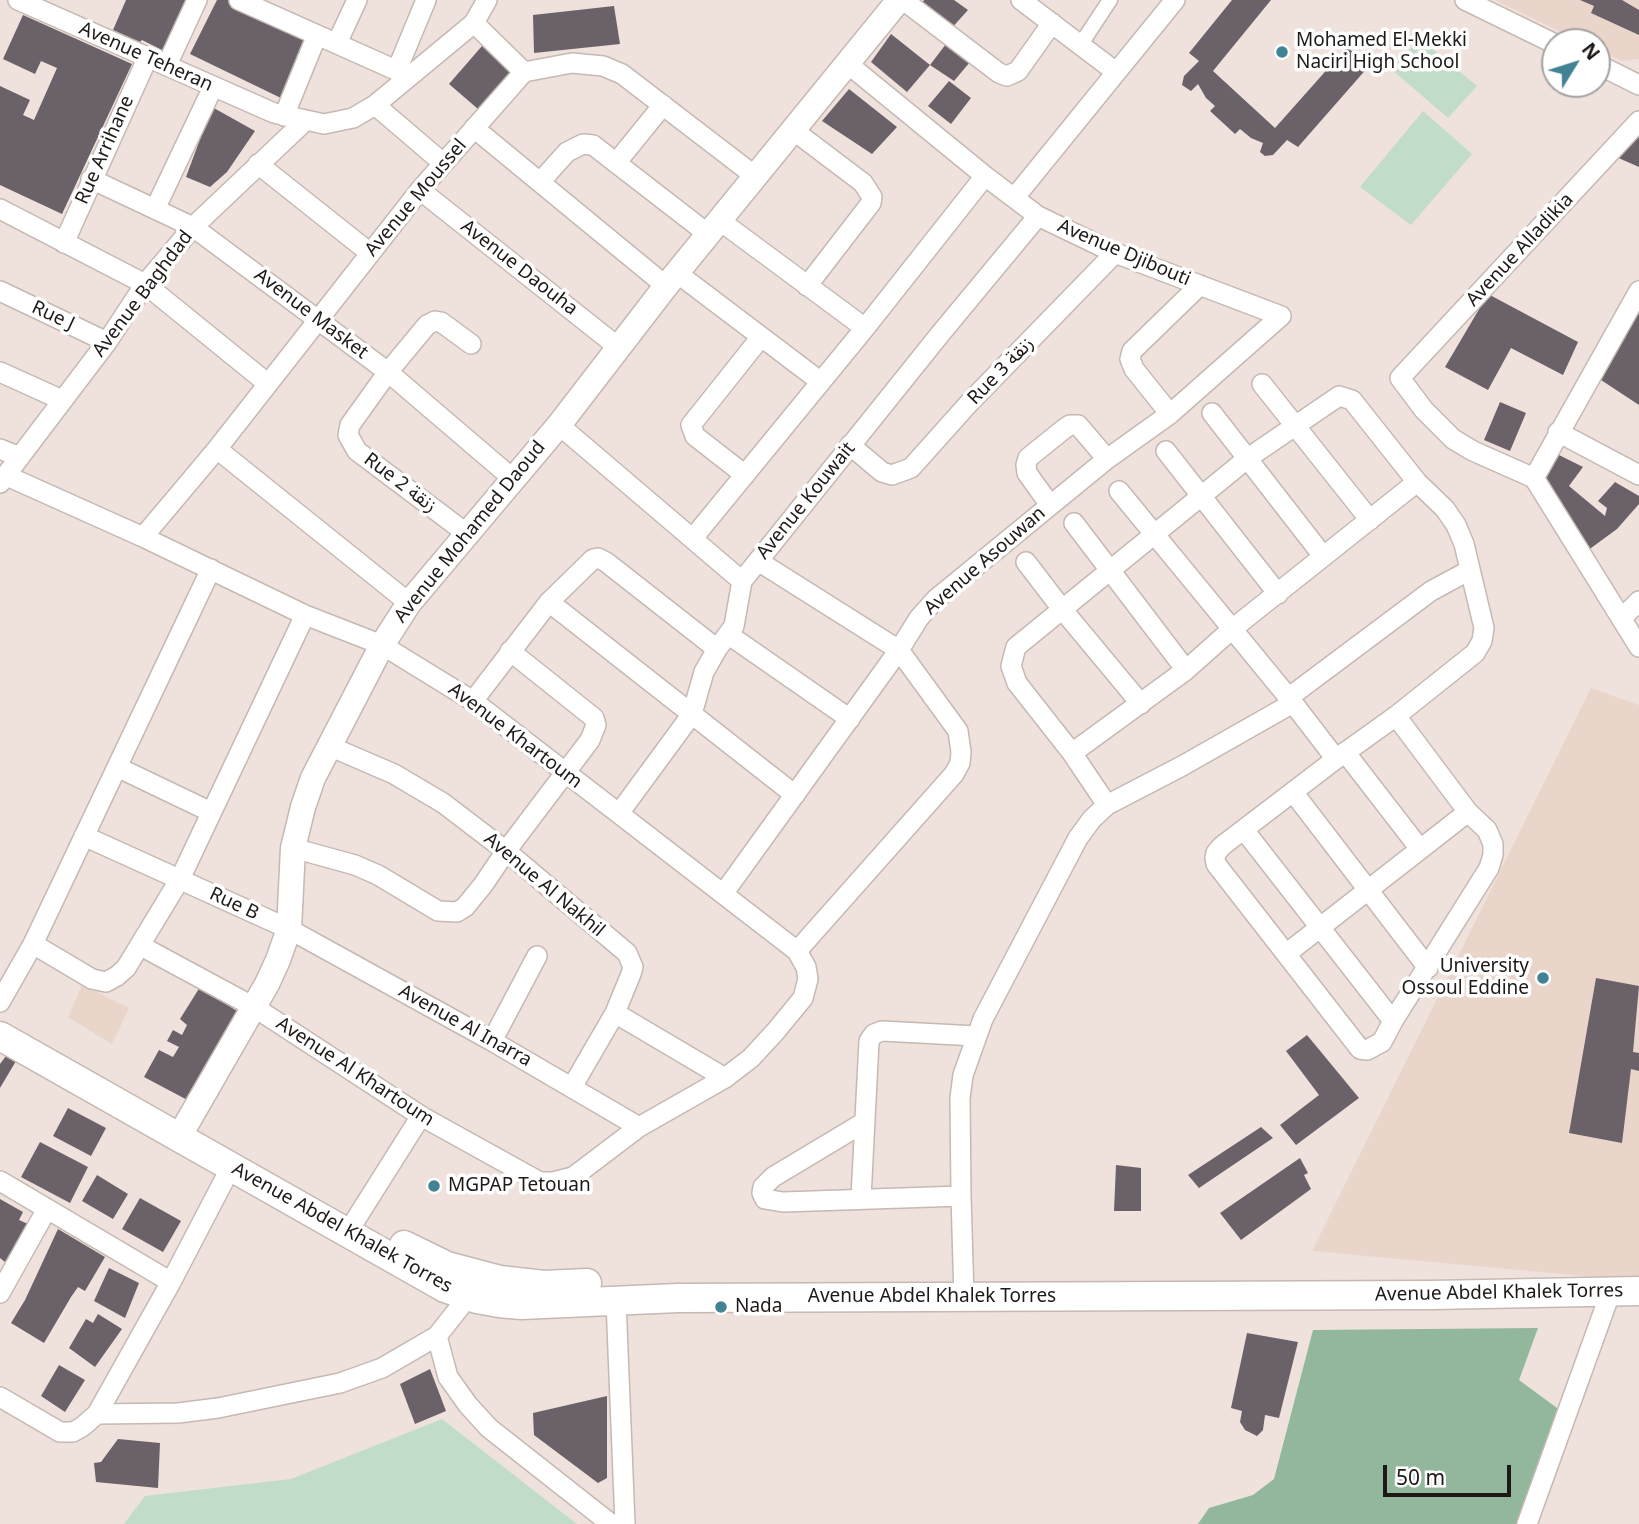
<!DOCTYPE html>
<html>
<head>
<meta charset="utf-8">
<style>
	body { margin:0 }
	#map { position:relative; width:1639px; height:1524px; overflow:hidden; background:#efe1db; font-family:"Noto Sans",sans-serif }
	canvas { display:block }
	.north { position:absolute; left:1541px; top:28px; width:70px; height:70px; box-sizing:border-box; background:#fff; border:2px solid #a5a3a2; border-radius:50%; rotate:52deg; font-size:19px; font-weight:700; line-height:28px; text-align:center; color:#1d1917 }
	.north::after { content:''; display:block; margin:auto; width:24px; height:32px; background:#418295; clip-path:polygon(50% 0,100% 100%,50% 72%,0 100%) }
	.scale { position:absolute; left:1383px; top:1465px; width:128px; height:32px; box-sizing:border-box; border:4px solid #1d1917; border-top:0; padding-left:9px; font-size:21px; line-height:24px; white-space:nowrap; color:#1d1917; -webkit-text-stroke:5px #fff; paint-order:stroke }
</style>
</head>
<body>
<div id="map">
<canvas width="1639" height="1524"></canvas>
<div class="north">N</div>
<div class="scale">50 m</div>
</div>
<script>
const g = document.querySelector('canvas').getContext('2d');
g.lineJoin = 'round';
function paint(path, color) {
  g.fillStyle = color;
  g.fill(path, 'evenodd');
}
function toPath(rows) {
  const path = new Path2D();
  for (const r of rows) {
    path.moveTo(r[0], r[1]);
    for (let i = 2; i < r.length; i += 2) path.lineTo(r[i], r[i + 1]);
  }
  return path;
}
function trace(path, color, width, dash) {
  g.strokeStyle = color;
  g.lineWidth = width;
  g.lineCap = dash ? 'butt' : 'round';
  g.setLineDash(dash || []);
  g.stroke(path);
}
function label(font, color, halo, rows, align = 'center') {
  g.font = font + ' "Noto Sans","Noto Sans Arabic",sans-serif';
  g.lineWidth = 7;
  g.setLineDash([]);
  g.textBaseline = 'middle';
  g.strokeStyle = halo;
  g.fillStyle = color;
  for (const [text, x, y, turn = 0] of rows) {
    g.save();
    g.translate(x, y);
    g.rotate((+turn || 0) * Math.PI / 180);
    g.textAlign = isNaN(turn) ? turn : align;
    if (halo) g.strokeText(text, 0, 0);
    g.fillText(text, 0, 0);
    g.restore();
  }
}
paint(toPath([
	[1495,0,1639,0,1639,59,1622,61,1597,49,1597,42,1582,42],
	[1591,688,1639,705,1639,1281,1312,1251],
	[82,985,129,1008,112,1044,68,1017]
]), '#ead5cb');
paint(toPath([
	[1420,39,1477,86,1448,118,1391,69],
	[1423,111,1472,154,1411,225,1360,187],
	[442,1419,577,1524,124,1524,145,1496,291,1479]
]), '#c1ddc9');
paint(toPath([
	[1538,1328,1519,1380,1557,1408,1560,1436,1527,1524,1198,1524,1209,1508,1253,1495,1274,1479,1313,1330]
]), '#92b79c');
paint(toPath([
	[126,0,192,0,162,50,142,40,140,42,113,30],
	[217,0,232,0,312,36,283,99,190,54],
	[924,0,954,0,968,10,950,30,921,5],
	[1232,0,1271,0,1213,71,1275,128,1347,47,1369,66,1298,147,1287,140,1273,155,1265,156,1260,152,1263,143,1251,138,1240,129,1235,134,1210,111,1215,106,1206,98,1198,84,1191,91,1182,85,1184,76,1199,61,1189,53],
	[1580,0,1622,0,1639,10,1639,35,1591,13,1594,6],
	[614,6,620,44,534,53,533,15],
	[23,15,132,64,62,214,0,185,0,86,30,100,23,115,34,120,57,68,41,61,35,74,3,59],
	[891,34,930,65,907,92,871,62],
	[946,44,970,62,954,81,930,65],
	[482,46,510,73,478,109,449,84],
	[949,81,971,98,951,124,928,106],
	[849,89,897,127,872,154,822,121],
	[212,107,255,131,227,172,210,187,186,177],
	[1639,132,1639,167,1614,156],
	[1488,294,1578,342,1563,375,1511,348,1488,390,1445,367],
	[1639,306,1639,405,1598,378],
	[1500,402,1526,413,1510,451,1484,440],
	[1557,454,1583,467,1569,486,1605,516,1607,508,1598,501,1615,482,1639,496,1639,504,1617,529,1587,551,1539,477],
	[1596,978,1639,986,1633,1052,1639,1053,1639,1071,1631,1069,1622,1143,1569,1133],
	[200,987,243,1015,193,1103,144,1077,159,1050,173,1057,179,1047,167,1041,173,1030,182,1035,187,1025,180,1019],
	[1307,1035,1359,1098,1296,1145,1280,1125,1319,1095,1286,1051],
	[6,1056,16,1061,0,1088,0,1064],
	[68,1108,106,1128,91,1156,53,1136],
	[1261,1127,1273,1138,1199,1188,1188,1175],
	[40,1142,88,1167,70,1203,21,1177],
	[1300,1158,1308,1173,1304,1175,1311,1189,1241,1240,1220,1213],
	[1116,1165,1141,1168,1141,1211,1114,1211],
	[97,1175,128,1194,113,1219,82,1201],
	[140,1198,181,1221,163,1252,122,1229],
	[0,1199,23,1212,19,1220,28,1224,5,1262,0,1258],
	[58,1229,105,1257,85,1291,78,1287,71,1297,44,1343,11,1323,25,1300],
	[109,1268,139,1283,125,1318,94,1301],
	[98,1314,122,1329,95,1367,69,1348,86,1319,93,1323],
	[1247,1333,1298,1342,1279,1418,1265,1415,1263,1430,1257,1436,1245,1430,1240,1422,1242,1411,1231,1408],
	[59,1365,85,1380,65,1412,41,1396],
	[430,1369,446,1411,415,1424,400,1384],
	[607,1396,607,1478,598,1483,534,1435,533,1413],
	[118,1439,160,1443,158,1488,96,1482,94,1463,101,1462]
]), '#6b6169');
const pedestrian = toPath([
	[1081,44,1110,0]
]);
const minor = toPath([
	[18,0,274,113,324,124,353,118,375,105,474,23,487,0],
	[239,0,409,76],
	[903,0,999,73,1007,76,1018,71,1052,23],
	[1021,0,1116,72],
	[1465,0,1555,44],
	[474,23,524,72],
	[337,43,357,0],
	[1597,64,1639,85],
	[167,65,197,0],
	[397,70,426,0],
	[375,105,443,163],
	[284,116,317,35],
	[1639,121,1400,378,1424,410,1453,439,1473,451,1534,478,1639,647],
	[474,128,666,286],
	[793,130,863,183,872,197,871,203,807,286],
	[616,163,663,105],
	[258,164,370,253],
	[91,179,193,227,388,372,512,478],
	[540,182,567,152,583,144,593,145,708,234],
	[420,190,618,347],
	[1015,197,1175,0],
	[0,209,145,284,267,383],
	[155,209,213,87],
	[719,220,865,328],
	[64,243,143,68,145,58],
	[677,273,821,382],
	[0,291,107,342],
	[0,372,62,400],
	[1262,384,1370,520],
	[1212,413,1323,556],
	[1170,414,1134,369,1130,359,1132,351,1200,285],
	[559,425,742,581],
	[1558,432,1639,475],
	[850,445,882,472,892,475,911,468,970,402,1115,253],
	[0,449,20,457],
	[217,449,409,603],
	[1166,451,1278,594],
	[745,475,695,436,691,425,761,337],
	[7,476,143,537,305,615,382,645,473,701,797,951,806,967,808,979,803,998,775,1032,751,1058,725,1078,639,1127,573,1177,553,1182,540,1182,421,1116,254,1007,141,946],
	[1534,478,1639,291],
	[0,483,107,342,145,284,193,227,305,121],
	[1119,491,1293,703,1336,759],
	[1050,505,1027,473,1026,465,1028,458,1064,429,1070,425,1078,425,1107,459],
	[1074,523,1186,670],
	[466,533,357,451,348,435,350,425,388,372,427,325,435,321,441,322,471,344],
	[143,537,217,449,420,190,524,72,572,63,603,66,622,74,755,176],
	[693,538,865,328,985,176],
	[758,561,899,650,958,731,961,752,960,763,954,774,797,951],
	[1026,562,1062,609,1141,704],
	[549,602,795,795],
	[1622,618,1639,601],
	[729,635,850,719],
	[1288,698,1431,591,1470,570],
	[473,701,549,602,593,559,598,558,606,562,717,649],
	[329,746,394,774,443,803,506,851,627,953,633,967,631,974,615,1013,572,1087],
	[1345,752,1420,849],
	[1072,753,1186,670,1231,630,1417,482],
	[117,767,211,812],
	[1293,792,1428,968],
	[1107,805,1072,753,1017,683,1011,666,1016,647,1248,458,1339,396,1352,400,1417,482,1445,509,1456,525,1464,544,1484,628,1482,641,1475,653,1396,716,1336,759,1222,846,1216,853,1215,858,1216,864,1360,1049,1367,1050,1382,1042,1393,1021,1489,868,1493,855,1493,844,1487,830,1468,812,1396,716],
	[620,812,692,714,704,672,717,649,734,626,742,581,941,333,1038,216],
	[1244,830,1393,1021],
	[84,836,289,929,492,1041,639,1127],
	[293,848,355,865,378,875,438,911,457,912,465,907,483,885,506,851,590,740,596,725,594,718,510,651],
	[723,894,899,650,919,618,936,599,1107,459,1170,414,1281,316,1115,253,1038,216,985,176,848,64],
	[33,944,92,979,106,982,117,976,126,968,180,879,305,615],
	[1286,954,1468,812],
	[0,1002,33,944,211,569],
	[615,1013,725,1078],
	[492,1041,537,956],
	[863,1123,773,1177,763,1187,762,1193,765,1199,783,1202,961,1196],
	[0,1181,171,1282],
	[861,1198,869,1041,874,1034,882,1031,976,1036],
	[356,1219,421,1116],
	[0,1293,47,1209],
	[964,1297,961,1196,960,1098,963,1075,983,1019,1078,838,1092,819,1107,805,1182,766,1293,703],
	[616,1301,625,1524],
	[437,1336,448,1377,468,1405,489,1428,611,1524],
	[0,1397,60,1432,73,1432,82,1427,97,1414,171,1282,231,1167],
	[97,1414,178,1413,218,1408,340,1383,382,1368,437,1336,475,1288],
	[1527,1524,1611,1291]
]);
const tertiary = toPath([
	[179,1137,267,984,278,960,289,929,293,848,303,807,313,778,382,645,409,603,559,425,666,286,899,0]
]);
const secondary = toPath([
	[0,1036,445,1288,477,1299,499,1303,521,1305,678,1298,1432,1295,1639,1291],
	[404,1245,447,1266,500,1280,544,1285,587,1283]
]);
trace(pedestrian, '#c5b9b2', 17);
trace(minor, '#c5b9b2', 22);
trace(tertiary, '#c5b9b2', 27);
trace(secondary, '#c5b9b2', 31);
trace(pedestrian, '#fff', 14);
trace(minor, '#fff', 19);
trace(tertiary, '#fff', 24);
trace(secondary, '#fff', 28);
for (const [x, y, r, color] of [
	[1282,52,7,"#418295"],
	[1543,978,7,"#418295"],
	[434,1186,7,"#418295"],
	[721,1307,7,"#418295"]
]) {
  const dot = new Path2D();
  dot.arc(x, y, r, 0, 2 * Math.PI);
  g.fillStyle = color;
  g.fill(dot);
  trace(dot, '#fff', 2.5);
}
label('19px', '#1d1917', '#fff', [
	["Mohamed El-Mekki",1296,41],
	["Naciri High School",1296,63],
	["University",1529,967,"right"],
	["Ossoul Eddine",1529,989,"right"],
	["MGPAP Tetouan",448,1186],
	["Nada",735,1307]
], 'left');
label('19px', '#1d1917', '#fff', [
	["Avenue Teheran",146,57,24],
	["Rue Arrihane",105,150,-66],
	["Avenue Moussel",416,198,-50],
	["Avenue Alladikia",1520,250,-47],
	["Avenue Djibouti",1124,253,23],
	["Avenue Daouha",519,268,38],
	["Avenue Baghdad",143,294,-53],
	["Avenue Masket",311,314,37],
	["Rue J",53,316,25],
	["Rue 3 زنقة",1001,371,-46],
	["Rue 2 زنقة",400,483,37],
	["Avenue Kouwait",806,501,-51],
	["Avenue Mohamed Daoud",470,532,-51],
	["Avenue Asouwan",985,561,-41],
	["Avenue Khartoum",515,736,37],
	["Avenue Al Nakhil",544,885,40],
	["Rue B",234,904,25],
	["Avenue Al Inarra",465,1026,29],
	["Avenue Al Khartoum",355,1072,33],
	["Avenue Abdel Khalek Torres",342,1228,29],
	["Avenue Abdel Khalek Torres",1499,1293,-1],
	["Avenue Abdel Khalek Torres",932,1297]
]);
</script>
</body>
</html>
